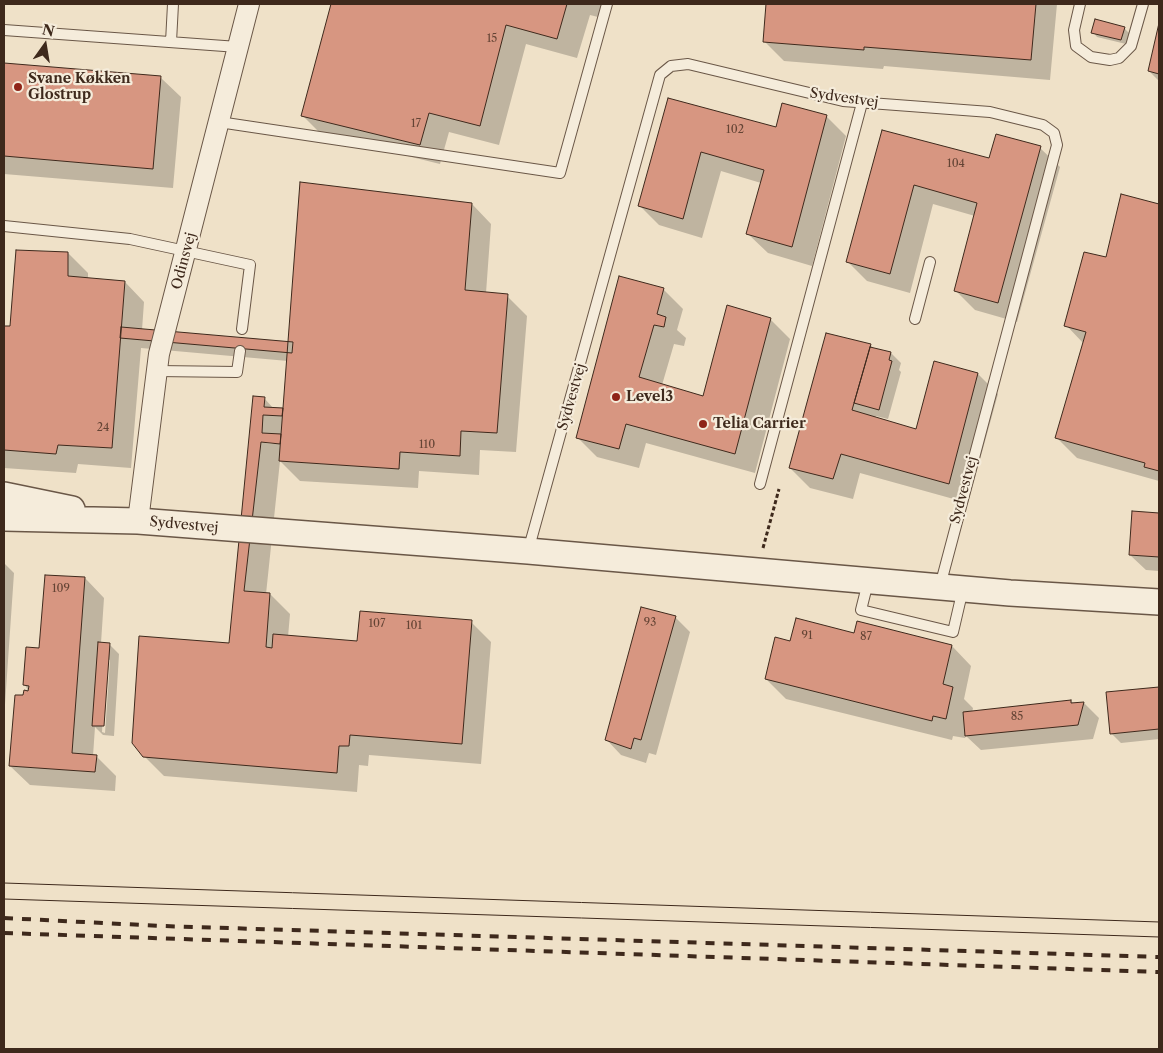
<!DOCTYPE html>
<html>
<head>
<meta charset="utf-8">
<style>
	body { margin:0 }
	#map { position:relative; width:1163px; height:1053px; overflow:hidden; background:#efe1c8; font-family:"Libre Caslon Text",serif }
	canvas { display:block }
	.frame { position:absolute; inset:0; border:5px solid #3e291c; pointer-events:none }
	.north { position:absolute; left:20px; top:20px; width:50px; height:50px; -webkit-text-stroke:4px #f5ecdb; paint-order:stroke; rotate:13deg; font-size:14px; font-weight:700; line-height:20px; text-align:center; color:#3e291c }
	.north::after { content:''; display:block; margin:auto; width:18px; height:22px; background:#3e291c; clip-path:polygon(50% 0,100% 100%,50% 72%,0 100%) }
</style>
</head>
<body>
<div id="map">
<canvas width="1163" height="1053"></canvas>
<div class="frame"></div>
<div class="north">N</div>
</div>
<script>
const g = document.querySelector('canvas').getContext('2d');
g.lineJoin = 'round';
function paint(path, color) {
  g.fillStyle = color;
  g.fill(path, 'evenodd');
}
function toPath(rows) {
  const path = new Path2D();
  for (const r of rows) {
    path.moveTo(r[0], r[1]);
    for (let i = 2; i < r.length; i += 2) path.lineTo(r[i], r[i + 1]);
  }
  return path;
}
function trace(path, color, width, dash) {
  g.strokeStyle = color;
  g.lineWidth = width;
  g.lineCap = dash ? 'butt' : 'round';
  g.setLineDash(dash || []);
  g.stroke(path);
}
function label(font, color, halo, rows, align = 'center') {
  g.font = font + ' "Libre Caslon Text",serif';
  g.lineWidth = 4.5;
  g.setLineDash([]);
  g.textBaseline = 'middle';
  g.strokeStyle = halo;
  g.fillStyle = color;
  for (const [text, x, y, turn = 0] of rows) {
    g.save();
    g.translate(x, y);
    g.rotate((+turn || 0) * Math.PI / 180);
    g.textAlign = isNaN(turn) ? turn : align;
    if (halo) g.strokeText(text, 0, 0);
    g.fillText(text, 0, 0);
    g.restore();
  }
}
paint(toPath([
	[332,4,610,4,606,19,590,15,577,58,526,44,499,145,449,132,440,164,322,135,302,115],
	[768,4,1057,4,1050,80,884,66,883,69,784,61,764,41],
	[1124,28,1129,33,1126,44,1097,37,1093,32],
	[1159,29,1159,81,1149,71],
	[4,64,161,78,181,97,173,188,4,174],
	[668,100,777,129,826,116,846,136,812,266,768,253,748,234,761,183,721,171,702,238,659,225,639,205],
	[883,132,990,160,1040,148,1060,167,1017,322,975,310,956,291,975,216,933,204,910,293,867,281,847,261],
	[1122,195,1159,205,1159,481,1077,458,1057,438,1084,344,1066,325,1107,258],
	[472,204,491,224,486,293,507,296,527,316,516,452,480,450,479,475,419,471,418,488,300,481,280,461,266,594,270,594,290,614,288,637,358,642,471,622,491,642,481,764,369,755,368,766,359,765,357,792,164,776,144,756,230,644,264,398,274,409,284,409,288,361,141,348,131,468,78,464,76,473,4,468,4,327,11,327,68,253,88,273,88,279,125,282,144,302,142,330,289,342],
	[265,441,272,442,275,444,265,443],
	[663,289,683,309,677,330,686,338,684,346,674,344,662,385,704,398,770,319,790,339,755,473,646,443,639,468,597,457,577,437],
	[870,345,874,349,891,353,901,363,899,370,901,372,888,419,876,416,875,418,917,430,935,363,978,374,998,394,968,503,860,473,853,499,810,488,790,468],
	[1133,512,1159,514,1159,571,1146,570,1130,555],
	[4,563,14,573,4,719],
	[85,578,104,598,101,643,109,644,119,654,114,736,103,735,95,727,93,756,96,756,116,776,115,791,30,785,10,766,25,697,29,692,25,685,40,649],
	[107,659,110,660,105,733,102,732],
	[675,617,690,632,656,755,649,753,646,763,621,755,606,739],
	[855,635,952,646,971,666,964,699,973,708,972,713,1071,701,1074,704,1084,703,1099,718,1093,739,981,750,966,736,965,738,953,736,952,740,786,699,766,679,791,642],
	[1159,688,1159,739,1121,743,1111,733,1107,693]
]), '#0003');
const building = toPath([
	[331,4,567,4,557,39,506,25,480,126,429,113,420,145,301,116,331,4],
	[766,4,1036,4,1031,60,864,47,864,50,763,42,766,4],
	[1095,19,1125,27,1121,40,1091,33,1095,19],
	[1159,23,1159,74,1148,71,1159,23],
	[4,63,161,76,153,169,4,156,4,63],
	[668,98,776,127,782,103,827,115,792,247,746,234,764,170,701,152,683,219,638,206,668,98],
	[882,130,989,158,996,134,1041,146,998,303,954,291,977,203,914,185,890,274,846,262,882,130],
	[300,182,472,203,465,290,508,294,497,433,461,431,460,456,400,452,399,469,279,461,300,182],
	[1121,194,1159,204,1159,471,1144,467,1145,463,1055,438,1086,332,1064,326,1084,252,1106,257,1121,194],
	[16,250,68,252,68,276,125,281,112,448,58,445,56,454,4,450,4,326,10,326,16,250],
	[619,276,664,288,657,314,666,317,664,327,654,325,639,377,703,396,727,305,771,318,735,454,626,424,619,449,576,438,619,276],
	[121,327,293,342,292,353,120,338,121,327],
	[826,333,871,344,852,410,916,429,934,361,978,373,949,484,841,454,833,479,789,468,826,333],
	[870,347,891,352,889,360,892,361,879,410,854,403,870,347],
	[253,396,265,397,264,407,283,408,282,416,263,415,262,433,281,434,280,444,261,442,244,591,270,593,266,647,272,648,273,634,357,641,360,611,472,620,462,744,350,735,349,746,339,746,337,773,143,757,132,743,139,636,229,643,253,396],
	[1132,511,1159,513,1159,557,1129,555,1132,511],
	[45,575,85,577,72,753,97,755,95,772,9,766,15,695,23,695,24,690,28,691,29,686,23,685,26,647,39,648,45,575],
	[641,607,676,616,641,740,634,738,631,749,605,740,641,607],
	[796,618,854,633,857,621,952,645,943,684,953,687,946,719,933,716,932,721,765,679,775,637,790,641,796,618],
	[98,642,110,643,104,726,92,726,98,642],
	[1159,687,1159,729,1110,734,1106,692,1159,687],
	[1071,700,1071,703,1084,702,1078,725,965,736,963,712,1071,700]
]);
paint(building, '#d79681');
trace(building, '#3e291c', 1);
const service = toPath([
	[1080,4,1074,30,1076,46,1091,57,1110,60,1119,58,1131,46,1143,4],
	[4,30,238,47],
	[171,42,173,4],
	[219,122,560,173,607,4],
	[4,226,130,239,250,265,242,329],
	[915,319,930,262],
	[157,371,237,372,240,351],
	[760,484,862,103],
	[528,551,660,75,671,66,688,64,843,101,990,112,1043,125,1054,133,1057,145,940,586],
	[868,582,861,610,953,632,963,589]
]);
const minor = toPath([
	[138,521,159,354,249,4]
]);
const tertiary = toPath([
	[4,495,72,509],
	[4,518,138,521,528,551,1010,593,1159,602]
]);
trace(service, '#6a5747', 12);
trace(minor, '#6a5747', 22);
trace(tertiary, '#6a5747', 28);
trace(toPath([
	[763,548,779,489]
]), '#3e291c', 3, [4, 2.5]);
trace(service, '#f5ecdb', 10);
trace(minor, '#f5ecdb', 20);
trace(tertiary, '#f5ecdb', 25);
trace(toPath([
	[4,883,1159,922],
	[4,899,1159,937]
]), '#3e291c', 1);
trace(toPath([
	[4,918,162,926,1159,957],
	[4,933,1159,972]
]), '#3e291c', 4, [9, 9]);
for (const [x, y, r, color] of [
	[18,87,5,"#8f2418"],
	[616,397,5,"#8f2418"],
	[703,424,5,"#8f2418"]
]) {
  const dot = new Path2D();
  dot.arc(x, y, r, 0, 2 * Math.PI);
  g.fillStyle = color;
  g.fill(dot);
  trace(dot, '#f5ecdb', 2);
}
label('11px', '#644435', null, [
	["15",492,39],
	["17",416,124],
	["102",735,130],
	["104",956,164],
	["24",103,428],
	["110",427,445],
	["109",61,589],
	["93",650,623],
	["107",377,624],
	["101",414,626],
	["91",807,636],
	["87",866,637],
	["85",1017,717]
]);
label('bold 14px', '#3e291c', '#f5ecdb', [
	["Svane Køkken",28,79],
	["Glostrup",28,95],
	["Level3",626,397],
	["Telia Carrier",713,424]
], 'left');
label('14px', '#3e291c', '#f5ecdb', [
	["Sydvestvej",844,98,8],
	["Odinsvej",184,261,-75],
	["Sydvestvej",572,397,-74],
	["Sydvestvej",964,490,-75],
	["Sydvestvej",184,525,5]
]);
</script>
</body>
</html>
